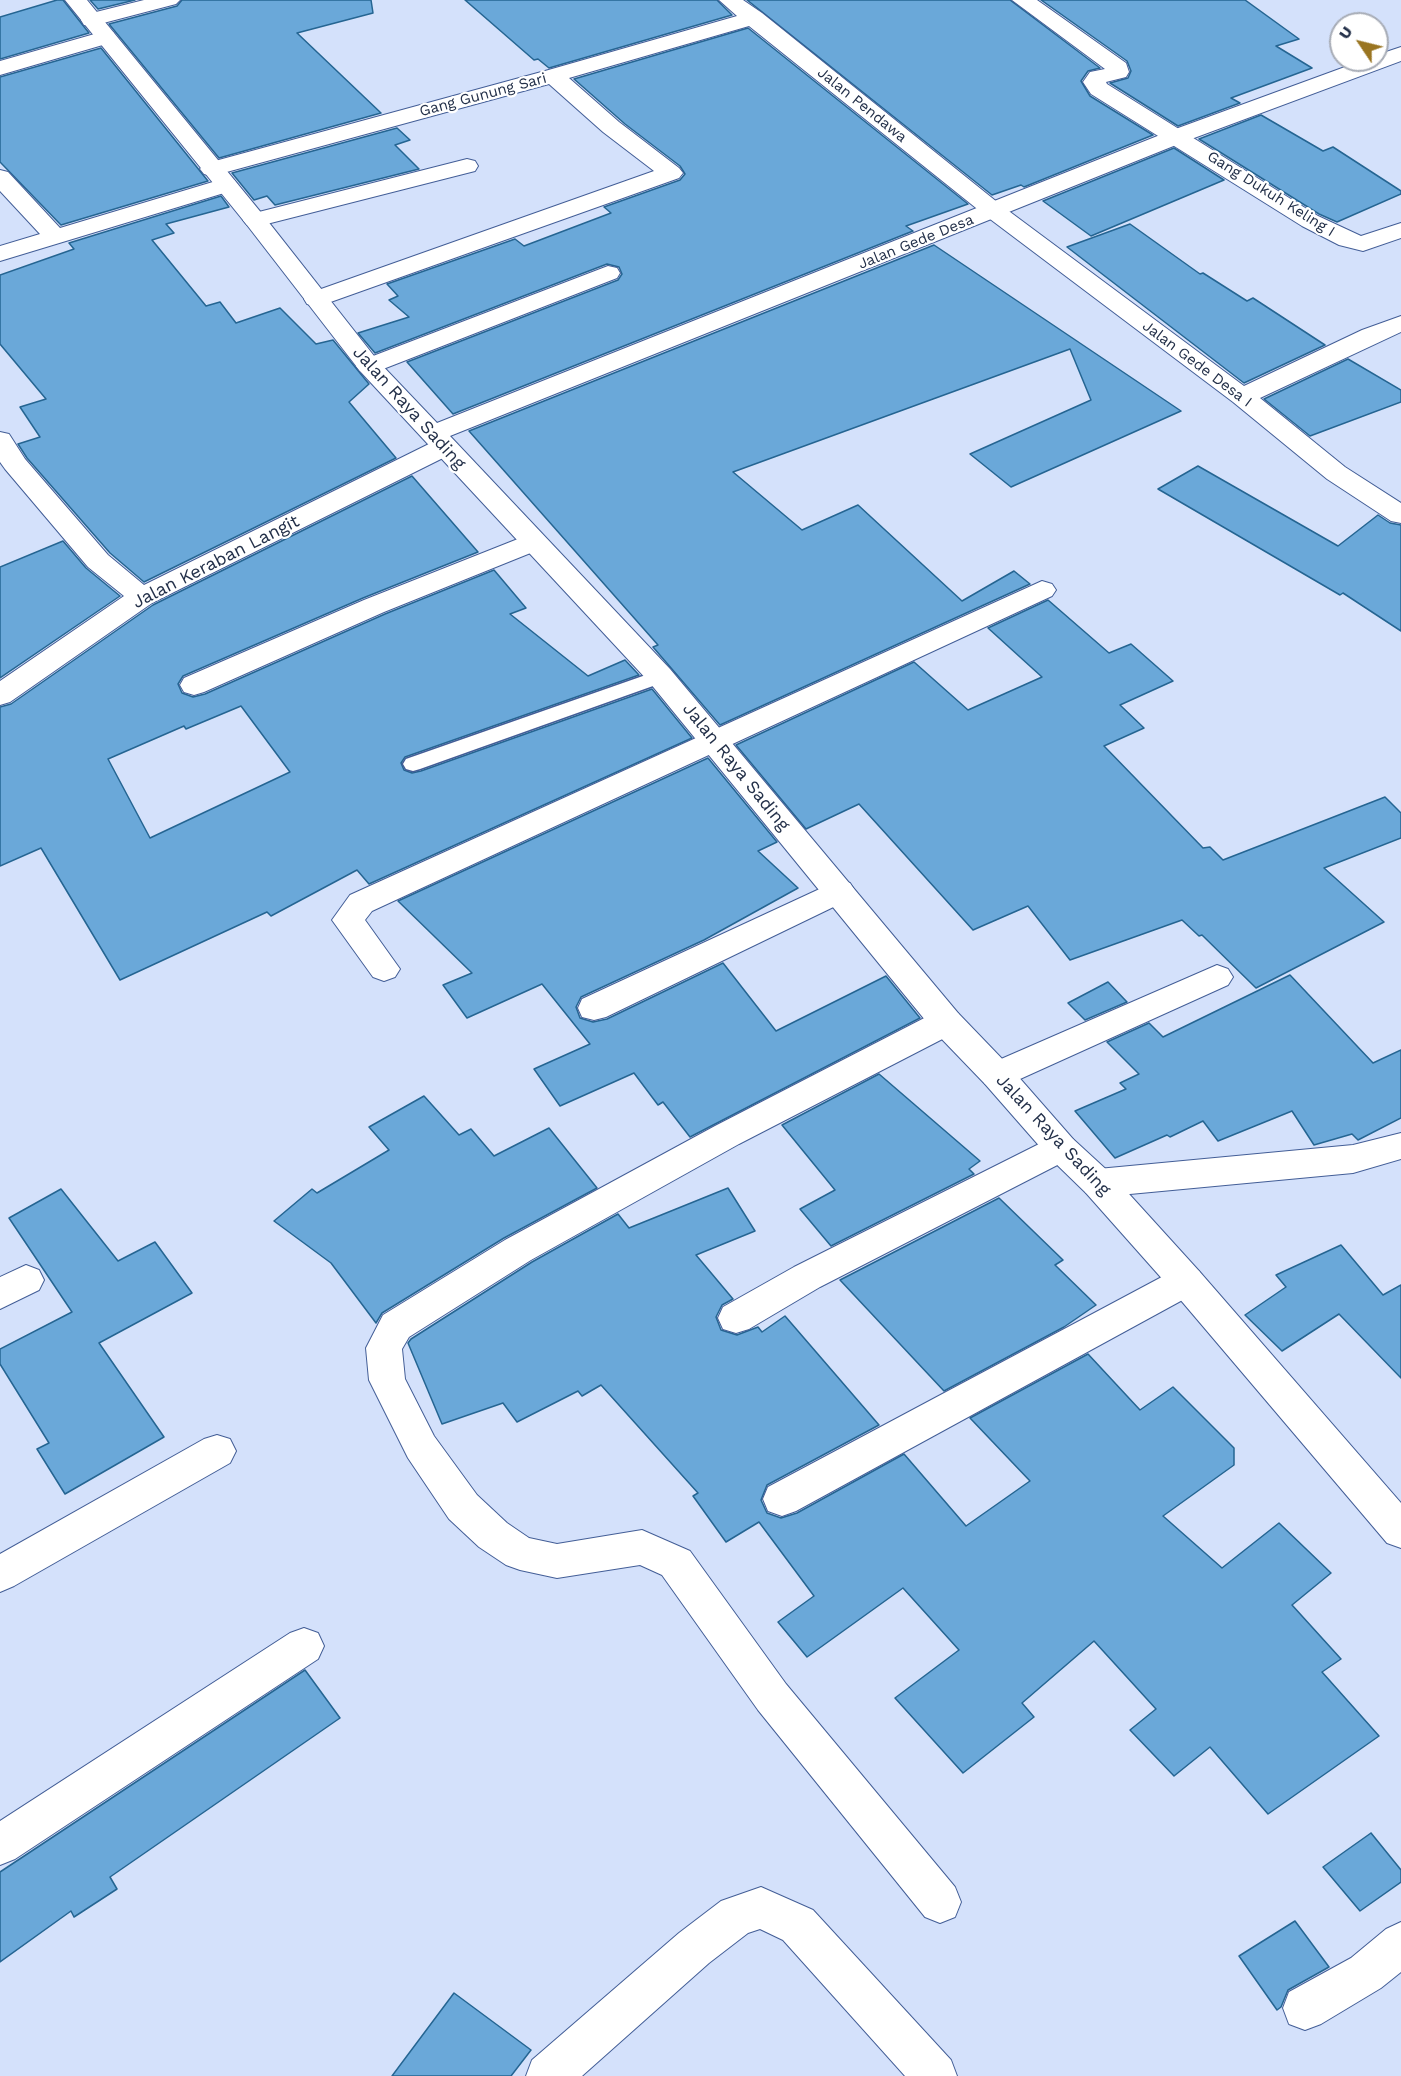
<!DOCTYPE html>
<html>
<head>
<meta charset="utf-8">
<style>
	body { margin:0 }
	#map { position:relative; width:1401px; height:2076px; overflow:hidden; background:#d4e1fb; font-family:"Work Sans",sans-serif }
	canvas { display:block }
	.north { position:absolute; left:1329px; top:12px; width:60px; height:60px; box-sizing:border-box; background:#fff; border:2px solid #a7acb6; border-radius:50%; rotate:305deg; font-size:16px; font-weight:700; line-height:24px; text-align:center; color:#233049 }
	.north::after { content:''; display:block; margin:auto; width:21px; height:27px; background:#9a7521; clip-path:polygon(50% 0,100% 100%,50% 72%,0 100%) }
</style>
</head>
<body>
<div id="map">
<canvas width="1401" height="2076"></canvas>
<div class="north">U</div>
</div>
<script>
const g = document.querySelector('canvas').getContext('2d');
g.lineJoin = 'round';
function paint(path, color) {
  g.fillStyle = color;
  g.fill(path, 'evenodd');
}
function toPath(rows) {
  const path = new Path2D();
  for (const r of rows) {
    path.moveTo(r[0], r[1]);
    for (let i = 2; i < r.length; i += 2) path.lineTo(r[i], r[i + 1]);
  }
  return path;
}
function trace(path, color, width, dash) {
  g.strokeStyle = color;
  g.lineWidth = width;
  g.lineCap = dash ? 'butt' : 'round';
  g.setLineDash(dash || []);
  g.stroke(path);
}
function label(font, color, halo, rows, align = 'center') {
  g.font = font + ' "Work Sans",sans-serif';
  g.lineWidth = 4.5;
  g.setLineDash([]);
  g.textBaseline = 'middle';
  g.strokeStyle = halo;
  g.fillStyle = color;
  for (const [text, x, y, turn = 0] of rows) {
    g.save();
    g.translate(x, y);
    g.rotate((+turn || 0) * Math.PI / 180);
    g.textAlign = isNaN(turn) ? turn : align;
    if (halo) g.strokeText(text, 0, 0);
    g.fillText(text, 0, 0);
    g.restore();
  }
}
const building = toPath([
	[57,0,63,0,89,33,0,59,0,17,57,0],
	[90,0,135,0,98,9,90,0],
	[182,0,371,0,373,13,297,33,381,113,219,158,109,24,177,6,182,0],
	[465,0,717,0,732,15,549,68,538,59,534,60,465,0],
	[747,0,1010,0,1100,68,1088,71,1081,81,1090,96,1153,135,1024,187,1021,185,992,195,747,0],
	[1041,0,1245,0,1299,39,1276,46,1312,68,1231,98,1240,103,1178,126,1110,83,1128,78,1131,71,1127,61,1041,0],
	[748,28,968,204,906,226,913,231,453,414,407,362,618,280,622,274,619,267,607,264,375,353,358,333,409,317,389,300,398,296,387,284,515,239,524,246,611,213,604,207,680,180,685,174,680,166,625,124,574,79,748,28],
	[101,48,208,181,61,225,0,162,0,77,101,48],
	[1261,115,1323,151,1333,147,1401,191,1401,194,1337,222,1319,214,1199,139,1261,115],
	[397,128,410,140,395,145,419,169,275,205,267,196,254,200,232,173,397,128],
	[1174,148,1224,180,1091,236,1043,201,1174,148],
	[221,196,229,207,166,224,174,233,152,240,206,306,220,302,236,323,280,308,316,344,333,340,369,384,349,402,396,458,144,582,110,553,27,458,18,444,40,437,20,407,46,399,0,344,0,275,74,249,69,243,221,196],
	[1130,224,1200,274,1203,273,1247,301,1253,298,1325,345,1244,383,1067,247,1130,224],
	[934,245,1181,411,1011,487,970,454,1091,400,1070,349,733,472,802,530,858,505,962,601,1014,571,1030,584,720,725,653,647,658,645,469,431,934,245],
	[1348,359,1401,390,1401,402,1310,436,1264,399,1348,359],
	[1198,466,1338,546,1378,515,1390,523,1401,525,1401,631,1343,593,1340,595,1158,489,1198,466],
	[412,476,478,552,363,598,183,676,178,684,182,693,193,697,205,694,385,614,494,570,526,608,510,614,588,676,625,660,639,675,405,757,401,763,404,770,412,773,421,771,652,689,692,738,369,884,357,870,271,916,267,912,120,980,41,848,0,866,0,707,11,704,153,605,412,476],
	[241,706,290,772,150,838,108,759,184,726,186,729,241,706],
	[63,541,86,568,120,596,0,678,0,567,63,541],
	[1048,600,1109,653,1131,644,1173,681,1120,705,1144,728,1104,746,1203,848,1210,847,1223,860,1385,797,1401,813,1401,838,1324,868,1384,922,1256,988,1202,935,1199,936,1182,920,1070,960,1028,906,973,930,859,804,806,829,736,745,914,662,968,710,1042,677,988,628,1048,600],
	[708,758,777,842,758,851,798,888,704,940,581,997,576,1007,580,1018,593,1022,607,1019,723,963,776,1031,886,976,920,1018,690,1137,663,1102,658,1105,634,1073,560,1106,534,1069,590,1044,542,984,467,1018,443,985,472,973,398,901,708,758],
	[1290,975,1373,1063,1401,1050,1401,1118,1358,1140,1352,1134,1314,1145,1292,1111,1218,1141,1203,1121,1170,1137,1167,1135,1115,1158,1075,1111,1126,1089,1120,1083,1139,1074,1107,1042,1149,1023,1163,1037,1290,975],
	[1108,982,1127,1002,1085,1020,1068,1003,1108,982],
	[879,1074,980,1161,969,1169,974,1174,831,1246,800,1209,835,1190,782,1125,879,1074],
	[424,1096,459,1135,471,1129,494,1156,549,1128,597,1188,504,1238,382,1313,376,1323,331,1263,274,1221,312,1189,317,1193,389,1150,369,1127,424,1096],
	[728,1188,755,1231,696,1255,733,1299,722,1305,716,1317,721,1330,737,1335,758,1327,762,1332,785,1316,879,1425,767,1485,761,1500,767,1513,781,1518,797,1513,904,1454,966,1526,1030,1481,970,1418,1088,1354,1140,1410,1173,1387,1234,1448,1234,1465,1163,1516,1222,1568,1279,1523,1331,1573,1292,1605,1341,1659,1322,1672,1379,1736,1268,1814,1210,1747,1174,1776,1130,1730,1156,1709,1094,1641,1022,1703,1034,1717,963,1773,895,1698,959,1650,903,1588,807,1657,778,1622,814,1596,759,1522,726,1542,693,1496,698,1493,601,1385,582,1396,578,1391,517,1422,503,1403,442,1424,408,1343,411,1339,532,1262,618,1214,629,1228,728,1188],
	[61,1189,118,1261,155,1242,192,1293,99,1343,164,1437,65,1494,37,1449,49,1443,0,1364,0,1349,72,1312,9,1218,61,1189],
	[999,1198,1063,1260,1055,1265,1096,1305,1064,1327,944,1391,840,1280,999,1198],
	[1341,1245,1383,1295,1401,1285,1401,1378,1339,1314,1282,1351,1245,1315,1286,1287,1276,1275,1341,1245],
	[305,1670,340,1718,110,1877,117,1889,74,1917,71,1911,0,1962,0,1872,305,1670],
	[1371,1833,1401,1870,1401,1882,1360,1911,1323,1867,1371,1833],
	[1295,1921,1329,1967,1288,1990,1281,2007,1277,2010,1239,1956,1295,1921],
	[454,1993,531,2050,511,2076,392,2076,454,1993]
]);
paint(building, '#6aa8d9');
trace(building, '#256592', 1.5);
const lane = toPath([
	[660,670,667,671,670,676,667,681,420,769,413,771,406,769,403,764,406,759,660,670]
]);
const street = toPath([
	[144,0,180,0,176,4,92,26,84,25,81,20,84,15,144,0],
	[719,0,743,0,762,13,1002,206,1244,386,1362,330,1401,316,1401,332,1260,398,1345,467,1401,503,1401,523,1391,521,1327,479,1233,402,986,216,749,26,569,78,619,122,679,168,683,173,679,178,325,304,316,306,307,304,304,299,307,294,654,171,603,132,549,84,212,176,204,174,200,169,204,164,545,71,737,16,719,0],
	[1012,0,1037,0,1126,63,1129,72,1126,77,1106,82,1107,84,1318,216,1361,236,1401,223,1401,238,1363,251,1339,245,1302,226,1091,94,1083,82,1090,72,1105,69,1012,0],
	[105,31,113,32,116,37,113,42,0,75,0,61,105,31],
	[467,159,475,161,478,166,475,171,255,227,247,225,243,220,247,215,467,159],
	[0,170,8,172,60,228,226,178,234,180,238,185,234,190,0,261,0,246,40,234,0,191,0,170],
	[608,266,617,268,620,273,617,278,378,371,369,374,360,371,356,366,360,361,608,266],
	[0,432,9,434,25,459,108,555,144,585,435,441,444,439,453,441,457,447,453,453,152,603,10,702,0,705,0,681,124,596,88,567,5,469,0,462,0,432],
	[533,533,543,536,547,542,543,548,384,612,204,692,194,695,184,692,180,685,184,678,364,600,533,533],
	[1042,581,1052,584,1056,590,1052,596,372,911,365,920,400,969,395,977,384,981,373,977,332,920,350,895,1042,581],
	[839,880,850,883,855,891,850,899,606,1017,594,1020,582,1017,578,1008,582,999,839,880],
	[1217,965,1228,969,1233,977,1228,985,1009,1084,997,1088,985,1084,980,1075,985,1066,1217,965],
	[946,1010,958,1013,962,1022,958,1031,739,1144,531,1260,409,1337,402,1349,405,1379,434,1436,477,1495,507,1523,529,1538,557,1544,642,1530,690,1551,786,1684,955,1887,961,1902,955,1917,940,1923,925,1917,758,1710,662,1575,640,1565,557,1578,520,1570,506,1565,479,1547,449,1519,408,1458,369,1380,366,1348,383,1315,505,1240,715,1126,934,1013,946,1010],
	[1401,1133,1401,1159,1353,1173,1098,1197,1086,1193,1081,1183,1086,1173,1098,1169,1353,1145,1401,1133],
	[1061,1135,1073,1139,1078,1148,1073,1157,820,1287,749,1329,736,1333,723,1329,718,1318,723,1307,794,1267,1049,1139,1061,1135],
	[26,1265,39,1270,44,1280,39,1290,0,1309,0,1277,26,1265],
	[1186,1266,1199,1271,1204,1281,1199,1291,796,1511,782,1516,768,1511,763,1499,768,1487,1173,1271,1186,1266],
	[217,1435,230,1439,236,1451,230,1463,14,1586,0,1592,0,1554,204,1439,217,1435],
	[304,1628,318,1633,324,1646,318,1659,15,1859,0,1865,0,1821,290,1633,304,1628],
	[761,1887,813,1910,951,2060,957,2076,905,2076,783,1940,760,1929,748,1933,709,1963,582,2076,526,2076,532,2060,679,1933,721,1901,761,1887],
	[1401,1922,1401,1972,1381,1988,1321,2024,1305,2030,1289,2024,1283,2008,1289,1992,1351,1958,1386,1929,1401,1922]
]);
const secondary = toPath([
	[65,0,87,0,263,215,378,361,437,423,1170,131,1364,60,1377,60,1377,55,1401,47,1401,61,1186,141,450,436,670,669,958,1013,1009,1066,1073,1139,1110,1173,1199,1271,1401,1503,1401,1548,1387,1543,1173,1291,1086,1193,1049,1157,985,1084,934,1031,650,683,360,371,247,225,65,0]
]);
trace(lane, '#435e97', 3);
trace(street, '#435e97', 2);
trace(secondary, '#435e97', 2);
paint(lane, '#fff');
paint(street, '#fff');
paint(secondary, '#fff');
label('15px', '#233049', '#fff', [
	["Gang Gunung Sari",483,95,-15],
	["Jalan Pendawa",862,105,39],
	["Gang Dukuh Keling I",1271,194,32],
	["Jalan Gede Desa",916,242,-22],
	["Jalan Gede Desa I",1197,364,37]
]);
label('18px', '#233049', '#fff', [
	["Jalan Raya Sading",409,408,48],
	["Jalan Keraban Langit",216,562,-27],
	["Jalan Raya Sading",736,767,51],
	["Jalan Raya Sading",1053,1135,47]
]);
</script>
</body>
</html>
